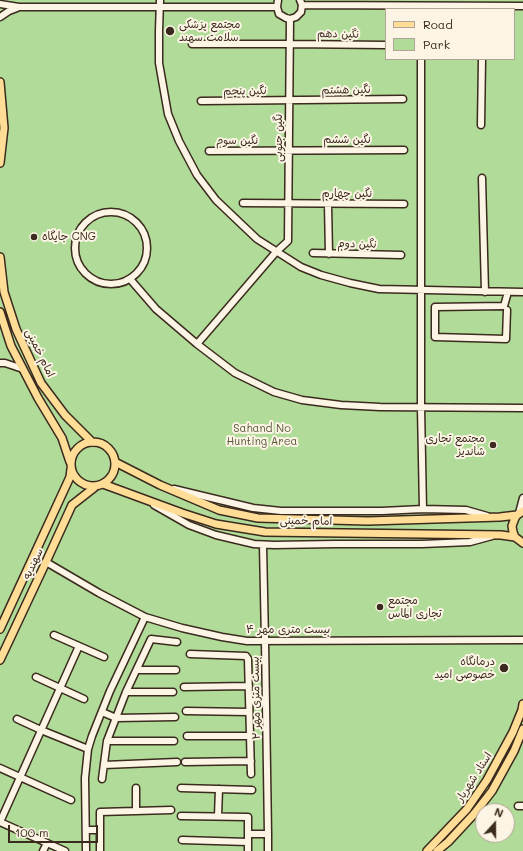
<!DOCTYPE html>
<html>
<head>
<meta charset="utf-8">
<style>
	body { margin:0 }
	#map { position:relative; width:523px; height:851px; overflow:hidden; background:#f5e9d3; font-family:Mali,sans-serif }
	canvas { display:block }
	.legend { position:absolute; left:385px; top:8px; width:130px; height:52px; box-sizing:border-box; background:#fcf5e5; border:1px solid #afa495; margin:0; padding:5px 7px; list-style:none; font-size:12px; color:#3b2a1e }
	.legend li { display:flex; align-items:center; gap:8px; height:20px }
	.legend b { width:20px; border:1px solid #afa495 }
	.north { position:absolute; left:475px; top:803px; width:40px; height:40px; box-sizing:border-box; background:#fcf5e5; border:1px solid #afa495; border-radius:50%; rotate:21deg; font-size:11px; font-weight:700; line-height:16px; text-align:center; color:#3b2a1e }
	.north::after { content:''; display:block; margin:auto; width:14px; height:18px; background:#3b2a1e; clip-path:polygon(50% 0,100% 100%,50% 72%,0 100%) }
	.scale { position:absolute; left:8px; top:825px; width:90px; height:18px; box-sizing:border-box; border:2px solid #3b2a1e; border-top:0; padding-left:5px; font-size:12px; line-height:14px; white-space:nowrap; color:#3b2a1e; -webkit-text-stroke:3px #fcf5e5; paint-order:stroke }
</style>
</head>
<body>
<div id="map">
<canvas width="523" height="851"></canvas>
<ul class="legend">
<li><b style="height:5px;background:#ffdd96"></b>Road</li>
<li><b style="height:11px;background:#b1db98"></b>Park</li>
</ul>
<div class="north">N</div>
<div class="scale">100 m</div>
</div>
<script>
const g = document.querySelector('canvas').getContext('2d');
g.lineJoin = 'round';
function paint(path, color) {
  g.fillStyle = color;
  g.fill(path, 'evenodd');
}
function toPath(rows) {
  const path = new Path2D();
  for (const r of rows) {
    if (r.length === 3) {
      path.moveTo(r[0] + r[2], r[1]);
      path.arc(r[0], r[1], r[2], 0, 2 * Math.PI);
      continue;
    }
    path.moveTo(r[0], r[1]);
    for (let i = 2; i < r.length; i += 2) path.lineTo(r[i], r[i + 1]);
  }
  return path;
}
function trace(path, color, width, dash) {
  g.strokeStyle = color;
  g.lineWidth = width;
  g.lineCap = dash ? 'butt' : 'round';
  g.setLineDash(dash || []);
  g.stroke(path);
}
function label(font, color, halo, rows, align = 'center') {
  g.font = font + ' Mali,"Playpen Sans Arabic",sans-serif';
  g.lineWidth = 4;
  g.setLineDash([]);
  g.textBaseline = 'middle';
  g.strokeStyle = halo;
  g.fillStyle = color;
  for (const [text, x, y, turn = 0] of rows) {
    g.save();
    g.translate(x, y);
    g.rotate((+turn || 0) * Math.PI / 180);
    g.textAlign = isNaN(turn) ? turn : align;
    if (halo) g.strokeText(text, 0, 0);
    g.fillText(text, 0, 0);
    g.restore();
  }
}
paint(toPath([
	[0,0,523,0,523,851,0,851],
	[386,9,514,9,514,59,386,59],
	[483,811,507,811,507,835,483,835]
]), '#b1db98');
const minor = toPath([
	[160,0,159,31,159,63,168,114,179,141,197,175,216,200,257,239,301,267,321,275,350,283,379,289,523,292],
	[278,0,277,7,279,14,286,18,290,19,296,17,301,12,302,5,300,0],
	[0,4,19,7,277,7],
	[302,5,523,6],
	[0,17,9,11,17,8],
	[192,44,290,44,386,45],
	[421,59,421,408,423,509],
	[201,101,403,99],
	[481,125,482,59],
	[209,151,404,150],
	[482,178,485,292],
	[243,203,404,204],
	[328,204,329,254],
	[111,248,36],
	[313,253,401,255],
	[130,279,156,309,197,344,235,373,274,392,302,400,341,405,380,407,523,408],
	[507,310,506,339,435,337,435,307,504,306,508,292],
	[197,344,276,252,288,241,290,19],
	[0,363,5,363,23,369],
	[174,489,253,508,281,511,382,511,423,509,466,510,487,516],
	[154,505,189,525,216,535,254,544,274,545,336,544,422,544,470,542,492,536],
	[519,513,523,498],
	[263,545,265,641,268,834,268,851],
	[46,562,99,593,145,617,182,628,222,637,247,641,523,640],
	[54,635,104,657],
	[190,654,246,656,248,659,251,774],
	[137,670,176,670],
	[36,677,84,699],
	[184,687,249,686],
	[126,692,173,692],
	[250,701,266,700],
	[186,711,249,712],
	[102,712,116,718,175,717],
	[17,719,41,730,88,749],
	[187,736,250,736],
	[107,741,174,741],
	[185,762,251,761],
	[104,765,177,762],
	[0,768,71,800],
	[102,779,107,741,126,692,151,639,177,642],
	[136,788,136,811],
	[181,788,252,790],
	[518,806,523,806],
	[181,816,248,817,248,851],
	[218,816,219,789],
	[0,822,79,646],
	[0,822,65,851],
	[86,830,100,830],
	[248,834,268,834],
	[182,840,248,842],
	[43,851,47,843],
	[86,851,85,778,88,749,92,736,110,691,145,617],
	[100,851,100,812,171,810]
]);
const major = toPath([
	[0,82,4,128,0,163],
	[0,257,4,292,16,329,41,383,65,415,92,442],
	[0,312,11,346,38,398,62,438,70,462],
	[93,464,22],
	[115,462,160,485,219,510,258,518,368,521,500,517,517,515],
	[103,484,182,513,216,524,265,532,501,535,515,537],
	[523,511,517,515,515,518,512,526,513,532,515,537,523,543],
	[0,629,70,477,71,469],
	[0,660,46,562,72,505,95,487],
	[427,851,467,809,487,780,513,732,522,710,523,704],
	[437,851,448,842,474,814,492,791,514,751,523,729]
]);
trace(minor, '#3b2a1e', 9);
trace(major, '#3b2a1e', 10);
trace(minor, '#fcf5e5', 6);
trace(major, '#ffdd96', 7);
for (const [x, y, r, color] of [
	[170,31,5,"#3b2a1e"],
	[34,237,4,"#3b2a1e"],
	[493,445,4,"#3b2a1e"],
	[380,607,4,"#3b2a1e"],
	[504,668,5,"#3b2a1e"]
]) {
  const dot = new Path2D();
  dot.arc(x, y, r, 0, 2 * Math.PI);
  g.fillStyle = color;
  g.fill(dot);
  trace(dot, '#fcf5e5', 1.5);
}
label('11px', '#3b2a1e', '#fcf5e5', [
	["مجتمع پزشکی",179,25],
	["سلامت سهند",179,38],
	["جایگاه CNG",42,237],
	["مجتمع تجاری",485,439,"right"],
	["شاندیز",485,452,"right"],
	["مجتمع",388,601],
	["تجاری الماس",388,614],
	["درمانگاه",495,662,"right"],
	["خصوصی امید",495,675,"right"]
], 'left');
label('11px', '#3b2a1e', '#fcf5e5', [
	["نگین دهم",338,34,1],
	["نگین هشتم",346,90,-1],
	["نگین پنجم",245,91,-1],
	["نگین جنوبی",279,138,-90],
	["نگین ششم",347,140],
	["نگین سوم",237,141],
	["نگین چهارم",347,194],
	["نگین دوم",357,244,1],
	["امام خمینی",40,353,64],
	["امام خمینی",306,521,1],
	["سهندیه",33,564,-65],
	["بیست متری مهر ۴",288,630],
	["بیست متری مهر ۲",256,698,-91],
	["استاد شهریار",474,777,-57]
]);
label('11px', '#58563c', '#fcf5e5', [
	["Sahand No",262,429],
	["Hunting Area",262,442]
]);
</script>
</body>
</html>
